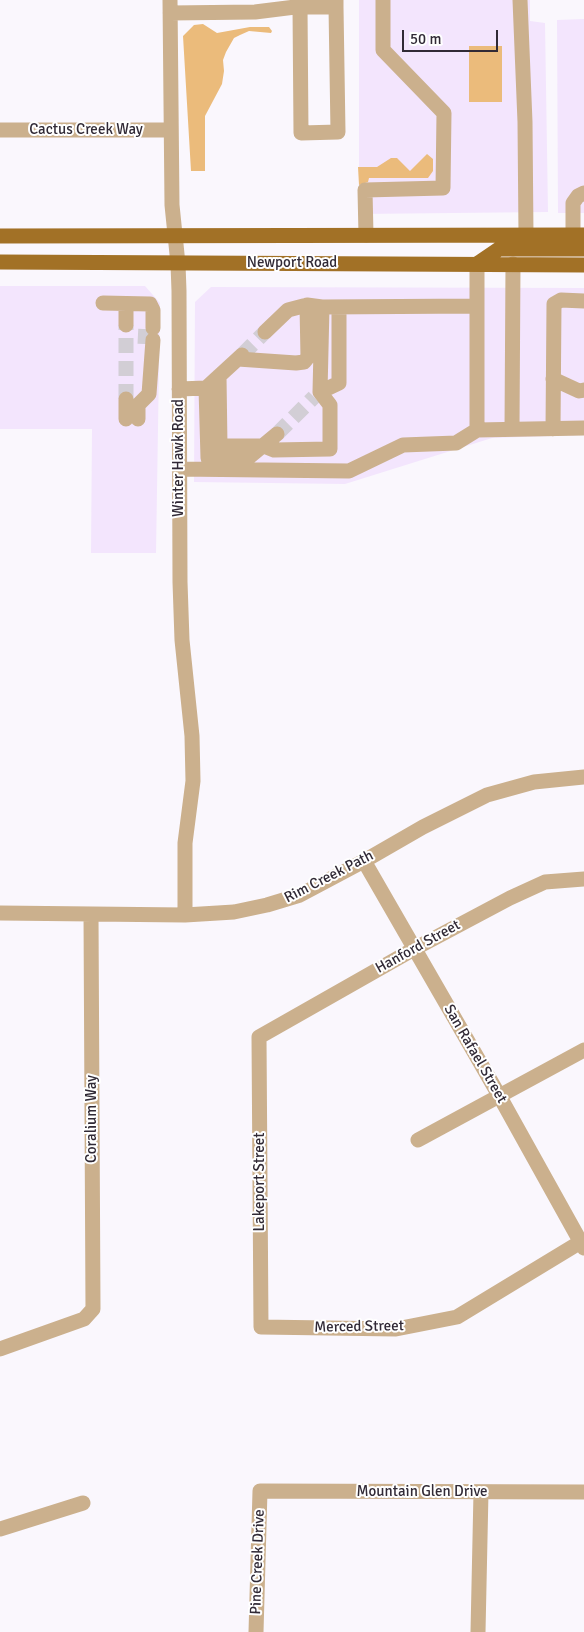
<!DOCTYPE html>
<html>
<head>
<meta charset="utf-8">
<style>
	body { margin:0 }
	#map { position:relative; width:584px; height:1632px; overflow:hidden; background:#faf7fd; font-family:Signika,sans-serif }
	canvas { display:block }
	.scale { position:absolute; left:402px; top:30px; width:96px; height:22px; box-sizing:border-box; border:2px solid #312a36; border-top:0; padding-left:6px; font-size:15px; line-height:18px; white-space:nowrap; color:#312a36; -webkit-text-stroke:4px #fff; paint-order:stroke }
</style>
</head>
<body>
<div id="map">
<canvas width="584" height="1632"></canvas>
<div class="scale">50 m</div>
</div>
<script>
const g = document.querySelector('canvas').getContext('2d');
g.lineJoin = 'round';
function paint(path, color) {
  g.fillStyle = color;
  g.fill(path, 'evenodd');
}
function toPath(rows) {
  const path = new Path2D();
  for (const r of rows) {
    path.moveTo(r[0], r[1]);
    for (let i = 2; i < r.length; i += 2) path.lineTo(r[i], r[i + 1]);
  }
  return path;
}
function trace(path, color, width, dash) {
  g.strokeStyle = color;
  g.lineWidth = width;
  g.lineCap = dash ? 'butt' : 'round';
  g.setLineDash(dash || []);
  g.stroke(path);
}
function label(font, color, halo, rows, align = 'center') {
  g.font = font + ' Signika,sans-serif';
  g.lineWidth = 4;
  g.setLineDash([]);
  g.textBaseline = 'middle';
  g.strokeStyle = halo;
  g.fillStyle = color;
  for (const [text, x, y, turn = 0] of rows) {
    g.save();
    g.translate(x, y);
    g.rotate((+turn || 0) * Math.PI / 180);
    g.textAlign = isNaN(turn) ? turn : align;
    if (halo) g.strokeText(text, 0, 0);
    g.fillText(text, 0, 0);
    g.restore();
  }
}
paint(toPath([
	[359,0,530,0,530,21,545,23,548,212,359,214],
	[584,19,584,213,558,213,557,20],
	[0,286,145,286,160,303,156,553,91,553,92,429,0,429],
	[211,287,584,288,584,435,492,438,345,484,194,482,195,302]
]), '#f3e5fd');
paint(toPath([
	[203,24,217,33,250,27,269,27,272,31,271,33,249,31,240,35,234,38,226,52,223,60,224,71,222,84,205,116,205,171,191,171,183,36,194,25],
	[469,46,502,46,502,102,469,102],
	[427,154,433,159,433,171,428,178,369,178,368,182,359,185,358,167,377,167,391,158,397,158,410,171]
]), '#ebbb7b');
trace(toPath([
	[145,344,146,324],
	[242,355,265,332],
	[126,399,126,325],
	[277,434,314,397]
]), '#d2ced5', 15, [15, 8]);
trace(toPath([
	[170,0,172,205,178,264,179,291,180,582,182,640,192,736,193,781,185,843,185,915],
	[520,0,525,122,526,235],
	[300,7,301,133,338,132,336,7],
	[170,13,255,12,295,7,336,7,336,0],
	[0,130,171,130],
	[366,235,365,190,443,188,444,113,383,50,383,0],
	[573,235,573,203,578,196,584,193],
	[477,264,477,430],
	[103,303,150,304,153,310,153,328],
	[126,325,126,304],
	[265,332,288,310,307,305,322,307,477,306],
	[238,359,296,363,304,362,308,357,307,305],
	[219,376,220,446,264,446,274,450,330,449,330,405,320,392,322,307],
	[553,379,579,391,584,390],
	[206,388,208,458,248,458,277,434],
	[179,389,206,388,242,355],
	[320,392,339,383,339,307],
	[126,419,126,399],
	[138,419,138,405,149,394,153,340],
	[512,429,513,264],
	[553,429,554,304,561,300,584,301],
	[179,469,349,471,403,445,456,443,477,430,584,428],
	[364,861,500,1097,584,1248],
	[584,879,545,882,510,898,414,949,259,1037,261,1327,396,1329,457,1317,584,1240],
	[0,913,185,915,234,912,267,905,300,895,364,861,423,827,487,795,534,782,584,777],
	[418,1140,584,1050],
	[0,1349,84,1319,93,1309,91,914],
	[0,1529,83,1503],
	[256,1632,260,1491,584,1492],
	[478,1632,481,1492]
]), '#cbb08d', 15);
trace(toPath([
	[0,236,584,235],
	[0,262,584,265],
	[477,264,499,249,584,249]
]), '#a27126', 15);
label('15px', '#312a36', '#fff', [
	["Cactus Creek Way",86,130],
	["Newport Road",292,263],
	["Winter Hawk Road",179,458,-90],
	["Rim Creek Path",329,877,-27],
	["Hanford Street",418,947,-29],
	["San Rafael Street",475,1054,60],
	["Coralium Way",92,1119,-90],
	["Lakeport Street",260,1182,-90],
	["Merced Street",359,1327,-1],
	["Mountain Glen Drive",422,1492],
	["Pine Creek Drive",258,1562,-88]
]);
</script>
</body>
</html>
